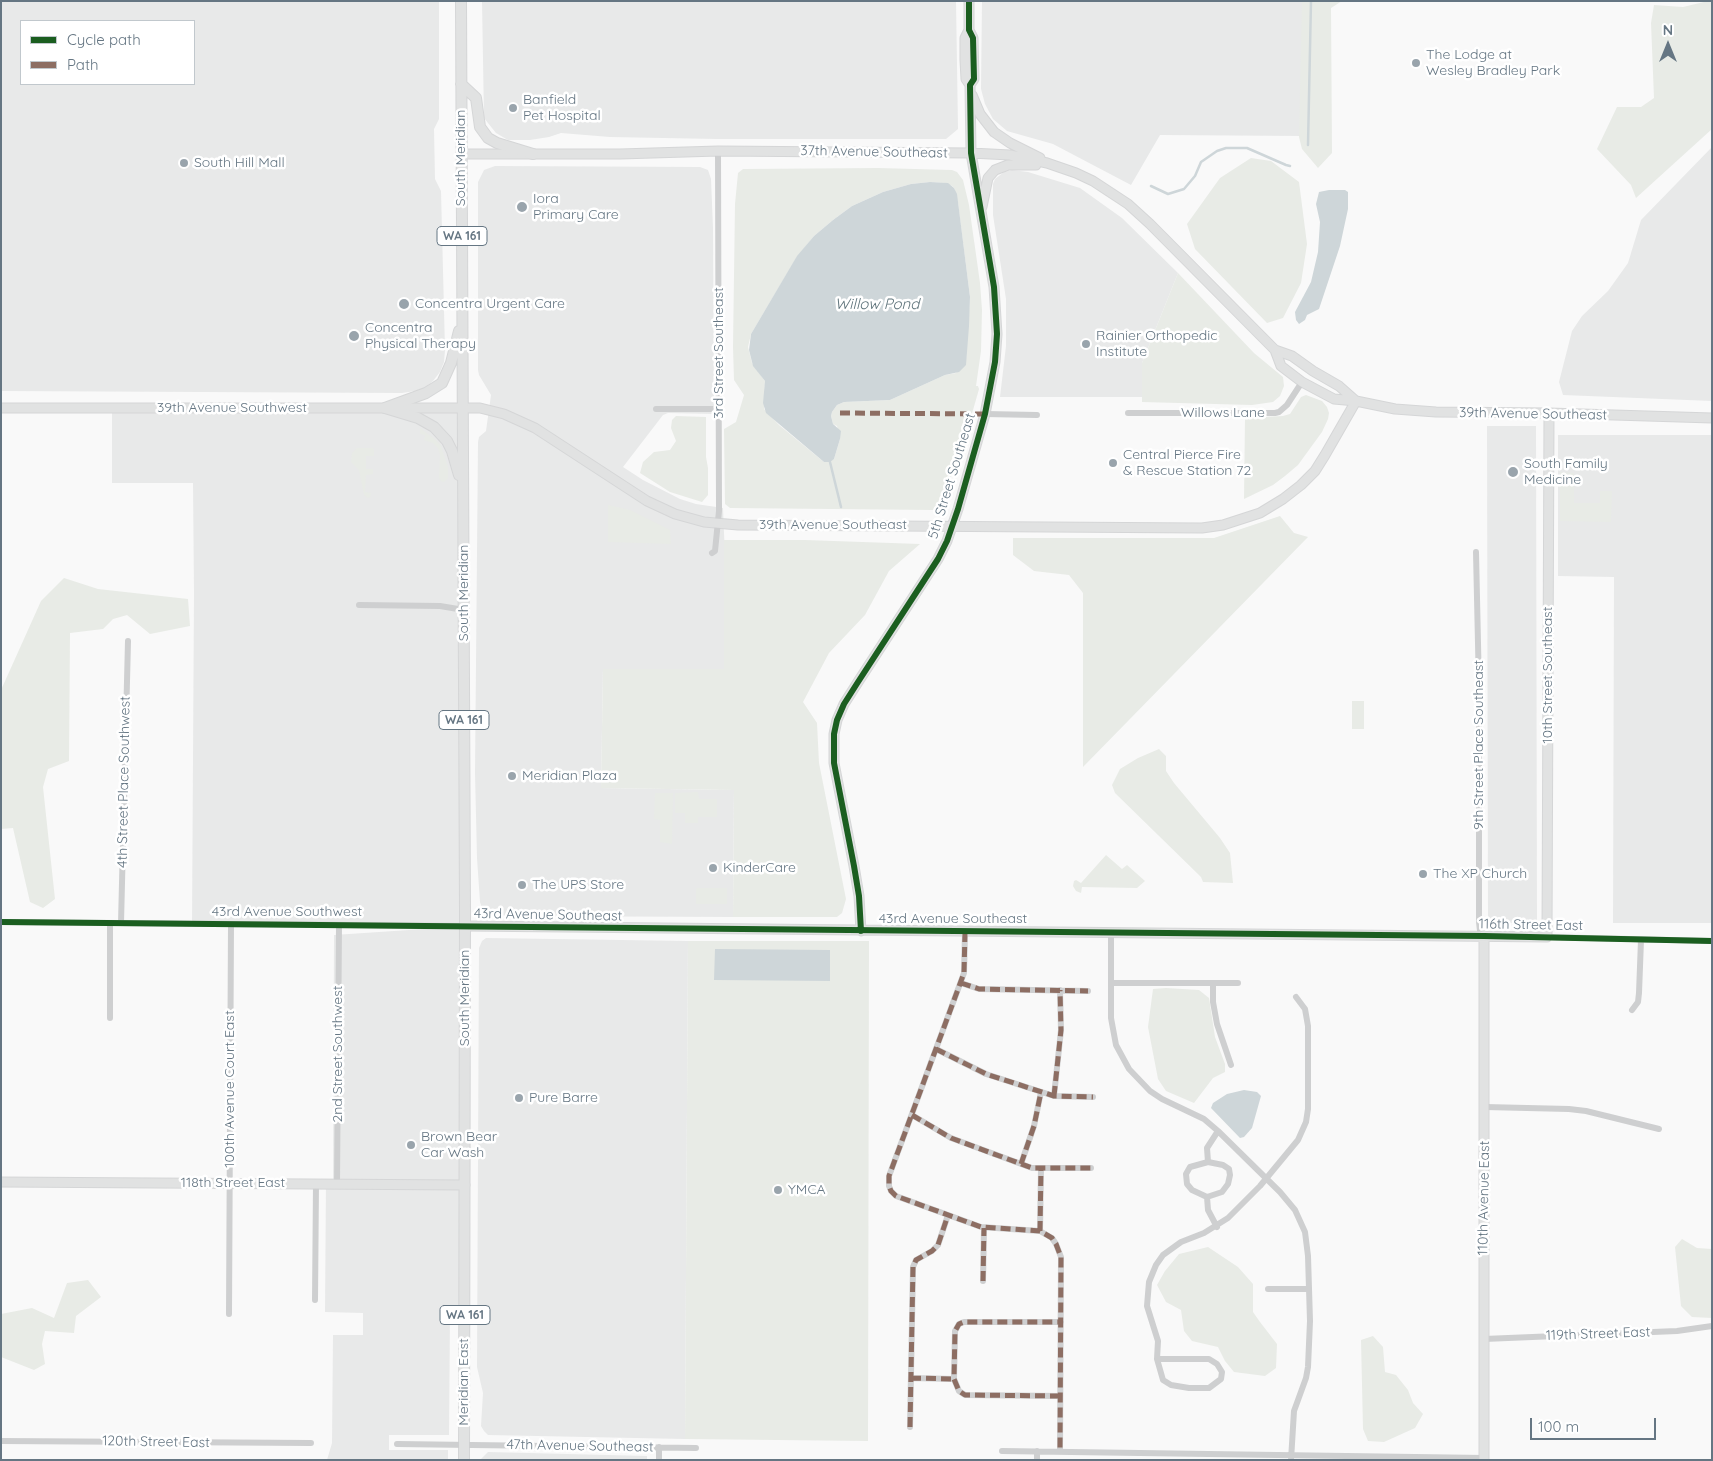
<!DOCTYPE html>
<html>
<head>
<meta charset="utf-8">
<style>
	body { margin:0 }
	#map { position:relative; width:1713px; height:1461px; overflow:hidden; background:#f9f9f9; font-family:Quicksand,sans-serif }
	canvas { display:block }
	.frame { position:absolute; inset:0; border:2px solid #657683; pointer-events:none }
	.legend { position:absolute; left:20px; top:20px; width:175px; height:65px; box-sizing:border-box; background:#fff; border:1px solid #c1c8cd; margin:0; padding:6px 9px; list-style:none; font-size:15px; color:#657683 }
	.legend li { display:flex; align-items:center; gap:10px; height:25px }
	.legend b { width:25px; border:1px solid #c1c8cd }
	.north { position:absolute; left:1643px; top:20px; width:50px; height:50px; -webkit-text-stroke:4px #fff; paint-order:stroke; rotate:0deg; font-size:14px; font-weight:700; line-height:20px; text-align:center; color:#657683 }
	.north::after { content:''; display:block; margin:auto; width:18px; height:22px; background:#657683; clip-path:polygon(50% 0,100% 100%,50% 72%,0 100%) }
	.scale { position:absolute; left:1530px; top:1418px; width:126px; height:22px; box-sizing:border-box; border:2px solid #657683; border-top:0; padding-left:6px; font-size:15px; line-height:18px; white-space:nowrap; color:#657683; -webkit-text-stroke:4px #fff; paint-order:stroke }
</style>
</head>
<body>
<div id="map">
<canvas width="1713" height="1461"></canvas>
<div class="frame"></div>
<ul class="legend">
<li><b style="height:6px;background:#1b5e20"></b>Cycle path</li>
<li><b style="height:6px;background:#8d6e63"></b>Path</li>
</ul>
<div class="north">N</div>
<div class="scale">100 m</div>
</div>
<script>
const g = document.querySelector('canvas').getContext('2d');
g.lineJoin = 'round';
function paint(path, color) {
  g.fillStyle = color;
  g.fill(path, 'evenodd');
}
function toPath(rows) {
  const path = new Path2D();
  for (const r of rows) {
    path.moveTo(r[0], r[1]);
    for (let i = 2; i < r.length; i += 2) path.lineTo(r[i], r[i + 1]);
  }
  return path;
}
function trace(path, color, width, dash) {
  g.strokeStyle = color;
  g.lineWidth = width;
  g.lineCap = dash ? 'butt' : 'round';
  g.setLineDash(dash || []);
  g.stroke(path);
}
function label(font, color, halo, rows, align = 'center') {
  g.font = font + ' Quicksand,sans-serif';
  g.lineWidth = 5;
  g.setLineDash([]);
  g.textBaseline = 'middle';
  g.strokeStyle = halo;
  g.fillStyle = color;
  for (const [text, x, y, turn = 0] of rows) {
    g.save();
    g.translate(x, y);
    g.rotate((+turn || 0) * Math.PI / 180);
    g.textAlign = isNaN(turn) ? turn : align;
    if (halo) g.strokeText(text, 0, 0);
    g.fillText(text, 0, 0);
    g.restore();
  }
}
paint(toPath([
	[1,1,439,1,439,119,434,129,435,179,441,191,445,350,444,362,440,372,433,381,426,387,415,391,402,393,1,391],
	[21,21,194,21,194,84,21,84],
	[482,1,956,1,958,129,946,139,717,139,610,137,561,133,549,137,530,140,508,140,496,133,484,118],
	[982,1,1304,1,1304,136,1160,135,1131,185,1053,144,1007,131,993,119,985,104,981,89],
	[1712,147,1712,401,1563,395,1559,382,1572,331,1582,316,1608,291,1628,263,1641,220],
	[495,166,700,167,708,170,711,179,713,228,714,414,668,413,663,415,623,467,643,480,680,499,696,504,723,508,725,558,724,669,603,669,601,788,734,790,733,917,506,916,486,911,482,908,480,902,477,858,475,773,478,442,479,437,486,431,491,395,479,375,478,370,478,182,484,170],
	[1012,170,1028,172,1080,188,1122,218,1178,273,1142,363,1142,397,1000,397,1006,346,1006,299,993,215,993,184,995,179,1004,172],
	[463,407,465,1313,450,1313,449,1435,389,1435,389,1450,448,1450,448,1460,327,1460,332,1443,333,1335,363,1335,363,1313,325,1312,326,1180,333,1180,334,935,454,927,192,924,194,593,193,483,112,483,112,408],
	[1487,426,1536,426,1537,923,1488,923],
	[1558,435,1712,435,1712,923,1613,923,1614,577,1558,576],
	[486,938,688,941,685,1439,488,1435,484,1431,481,1426,483,1393,477,1367,479,948,482,941],
	[488,1452,647,1456,647,1460,480,1460]
]), '#e8e9e9');
paint(toPath([
	[1302,1,1342,1,1331,8,1332,153,1318,168,1302,149,1299,137],
	[1708,1,1712,1,1712,129,1636,198,1631,185,1597,149,1617,107,1641,107,1654,98,1651,23,1654,5,1683,7],
	[1251,158,1271,161,1299,182,1307,244,1301,283,1283,318,1267,323,1195,249,1187,224,1220,178],
	[878,168,952,170,957,172,963,180,969,205,980,283,982,310,981,351,976,386,978,386,979,389,973,410,942,504,938,508,933,510,730,508,725,504,724,429,736,422,744,395,734,380,733,347,735,204,738,173,743,169],
	[930,182,945,183,952,186,954,188,958,203,970,297,966,359,956,373,945,375,890,400,844,402,837,405,832,412,831,416,833,424,837,426,840,439,834,459,824,462,779,425,764,409,765,381,752,363,748,347,751,334,797,257,814,236,833,220,852,206,883,192,911,184],
	[1178,273,1254,353,1283,377,1284,386,1280,396,1273,402,1252,405,1142,402,1142,363],
	[1306,395,1322,401,1327,407,1329,413,1328,419,1322,432,1298,465,1285,476,1273,485,1244,499,1245,418,1283,416,1290,414,1301,397],
	[676,416,706,417,706,457,708,468,708,495,702,502,670,492,640,473,643,462,654,452,670,450,676,441,671,428,672,420],
	[420,428,436,440,441,446,448,467,448,478,444,482,441,481,439,478,440,455,438,448,433,443,424,440,425,435,420,434],
	[357,448,373,448,374,450,374,456,366,456,366,469,373,469,373,474,366,475,365,492,371,493,370,497,368,498,364,495,359,470,351,462,352,453],
	[1560,472,1574,473,1574,503,1600,503,1600,491,1612,491,1611,522,1560,521],
	[608,505,630,510,670,530,671,544,608,542],
	[1280,516,1294,533,1308,537,1083,767,1083,593,1069,575,1034,571,1013,555,1013,538,1214,538],
	[724,540,805,540,920,544,889,571,865,615,829,653,803,702,817,723,819,763,846,899,842,913,837,917,733,917,734,790,601,788,603,669,724,669],
	[64,578,98,589,188,599,190,626,150,634,127,615,113,619,103,629,70,633,69,761,48,769,43,787,55,899,43,908,30,902,13,828,1,829,1,690,41,601],
	[1352,701,1364,701,1364,729,1352,729],
	[1159,749,1166,756,1166,771,1174,783,1220,838,1230,853,1233,883,1203,882,1201,877,1115,793,1112,785,1120,769,1138,758],
	[698,792,699,799,717,799,717,817,698,817,698,823,685,823,685,813,675,813,675,793],
	[655,793,673,793,672,844,660,842,660,820,654,819],
	[1106,855,1122,869,1127,865,1145,881,1137,888,1082,887,1081,893,1076,891,1073,886,1074,881,1076,880,1081,883],
	[697,888,727,888,727,904,696,904,696,890],
	[688,941,869,941,868,1441,685,1439],
	[1166,988,1199,990,1209,998,1215,1037,1225,1064,1225,1072,1213,1078,1194,1103,1166,1091,1158,1079,1148,1027,1153,989],
	[1682,1239,1697,1248,1712,1249,1712,1318,1692,1317,1681,1306,1675,1247],
	[1208,1247,1238,1267,1253,1284,1253,1312,1260,1322,1277,1344,1276,1368,1265,1376,1234,1372,1225,1361,1218,1347,1192,1341,1184,1331,1181,1310,1166,1302,1157,1285,1165,1271,1179,1254],
	[88,1280,101,1297,76,1316,74,1333,45,1331,42,1344,45,1364,34,1370,1,1357,1,1314,32,1308,54,1318,67,1283],
	[1373,1336,1383,1347,1385,1372,1396,1375,1408,1390,1413,1403,1423,1414,1415,1428,1384,1442,1368,1441,1363,1429,1361,1340]
]), '#e8ebe6');
paint(toPath([
	[930,182,948,183,954,188,957,194,970,297,969,326,966,365,959,372,945,375,890,400,844,402,837,405,832,412,831,416,833,424,841,431,840,439,834,459,830,462,824,462,766,413,763,403,765,381,753,366,749,350,751,334,797,256,814,236,833,220,852,206,883,192,911,184],
	[1329,190,1345,190,1348,192,1348,209,1340,246,1319,309,1307,315,1305,320,1299,324,1296,320,1295,312,1311,282,1318,252,1320,222,1316,204,1319,192],
	[715,949,830,950,830,981,714,980],
	[1244,1090,1257,1092,1261,1096,1252,1128,1244,1137,1240,1138,1211,1108,1213,1103,1227,1094]
]), '#ced6d9');
trace(toPath([
	[1308,145,1311,1],
	[1151,186,1168,194,1184,189,1195,176,1201,162,1217,151,1226,148,1247,148,1286,165,1290,166],
	[830,462,841,507]
]), '#ced6d9', 2.5);
const secondary = toPath([
	[969,30,965,38,965,60,966,79,970,85],
	[972,95,980,114,994,132,1010,143,1040,158],
	[461,154,620,154,718,151,971,153,1010,155,1047,163,1076,173,1093,181,1128,204,1150,224,1275,350,1292,356,1313,371,1339,386,1356,401],
	[982,207,988,178,995,170,1008,165,1036,165],
	[1275,350,1281,366,1302,382,1334,399,1356,401,1395,409,1436,412,1549,413,1712,418],
	[1,408,480,408,504,414,535,428,647,501,675,514,704,522,738,525,1202,528,1223,525,1260,513,1283,499,1301,485,1315,471,1325,455,1356,401],
	[465,926,1547,937,1549,413],
	[861,931,859,896,854,866,834,763,834,734,837,720,844,704,858,682,938,559,947,541,958,509,985,414,995,362,997,334,994,287,971,153,970,85,974,79,973,38,969,30,969,1],
	[1,1182,465,1185],
	[1484,1460,1484,936]
]);
const primary = toPath([
	[461,1,465,911,464,1460],
	[461,84,476,98,480,127,488,138,497,143,533,154],
	[385,408,426,393,442,383,451,363,459,331],
	[385,408,418,418,434,427,447,441,452,451,459,475]
]);
trace(secondary, '#d5d6d7', 11);
trace(primary, '#d5d6d7', 12);
trace(toPath([
	[656,409,719,409],
	[1128,413,1275,413,1279,412,1287,405,1302,382],
	[985,414,1037,415],
	[1476,552,1479,689,1479,922,1480,931,1484,936],
	[712,553,715,551,719,511,718,151],
	[359,605,440,606,464,610],
	[1,922,465,926],
	[110,923,110,1018],
	[121,923,128,641],
	[965,932,964,973,889,1176,889,1186,891,1191,896,1196,981,1227,1040,1231,1052,1238,1056,1244,1061,1257,1060,1451],
	[1111,933,1111,1018,1116,1045,1129,1069,1150,1091,1162,1099,1204,1119,1218,1131,1280,1192,1295,1210,1305,1232,1308,1256,1310,1321,1308,1367,1306,1378,1294,1411,1291,1460],
	[1547,937,1712,941],
	[961,983,979,989,1088,991],
	[1111,983,1238,983],
	[1213,984,1213,1002,1217,1024,1231,1065],
	[1632,1010,1638,1002,1639,993,1641,940],
	[936,1049,986,1074,1054,1096,1093,1097],
	[1054,1096,1061,1030,1060,990],
	[1485,1107,1569,1109,1586,1111,1659,1129],
	[912,1115,951,1138,1032,1168,1091,1168],
	[1021,1164,1034,1126,1041,1092],
	[337,1184,339,925],
	[1207,1197,1222,1192,1228,1184,1230,1175,1229,1169,1223,1165,1208,1162],
	[1217,1227,1208,1210,1207,1197,1192,1190,1187,1184,1186,1174,1190,1167,1208,1162,1207,1148,1218,1131],
	[1040,1231,1041,1168],
	[983,1281,984,1228],
	[1268,1289,1309,1289],
	[315,1300,316,1184],
	[229,1314,231,924],
	[1484,1339,1677,1331,1712,1326],
	[1157,1359,1209,1359,1217,1364,1222,1372,1221,1379,1209,1388,1189,1388,1171,1385,1163,1380,1157,1359,1158,1341,1147,1306,1149,1282,1156,1265,1163,1255,1181,1242,1204,1233,1228,1218,1260,1186,1298,1140,1306,1122,1308,1109,1308,1026,1305,1009,1296,997],
	[911,1378,954,1379],
	[1060,1396,965,1395,959,1391,954,1379,955,1331,959,1324,964,1322,1061,1322],
	[910,1427,913,1267,916,1260,932,1251,938,1245,948,1215],
	[1,1441,311,1443],
	[397,1444,696,1448],
	[659,1447,659,1460],
	[1002,1451,1484,1458],
	[1037,1460,1037,1451]
]), '#cecfd0', 6);
trace(secondary, '#e1e2e2', 9);
trace(primary, '#e1e2e2', 10);
trace(toPath([
	[840,413,985,414],
	[965,932,964,973,889,1176,889,1186,891,1191,896,1196,981,1227,1040,1231,1052,1238,1056,1244,1061,1257,1060,1451],
	[961,983,979,989,1088,991],
	[936,1049,986,1074,1054,1096,1093,1097],
	[1054,1096,1061,1030,1060,990],
	[912,1115,951,1138,1032,1168,1091,1168],
	[1021,1164,1034,1126,1041,1092],
	[1040,1231,1041,1168],
	[983,1281,984,1228],
	[911,1378,954,1379],
	[1060,1396,965,1395,959,1391,954,1379,955,1331,959,1324,964,1322,1061,1322],
	[910,1427,913,1267,916,1260,932,1251,938,1245,948,1215]
]), '#8d6e63', 5, [10, 5]);
trace(toPath([
	[1,922,1484,936,1712,941],
	[861,931,859,896,854,866,834,763,834,734,837,720,844,704,858,682,938,559,947,541,958,509,985,414,995,362,997,334,994,287,971,153,970,85,974,79,973,38,969,30,969,1]
]), '#1b5e20', 6);
for (const [x, y, r, color] of [
	[1416,63,5,"#99a4ac"],
	[513,108,5,"#99a4ac"],
	[184,163,5,"#99a4ac"],
	[522,207,6,"#99a4ac"],
	[404,304,6,"#99a4ac"],
	[354,336,6,"#99a4ac"],
	[1086,344,5,"#99a4ac"],
	[1113,463,5,"#99a4ac"],
	[1513,472,6,"#99a4ac"],
	[512,776,5,"#99a4ac"],
	[713,868,5,"#99a4ac"],
	[1423,874,5,"#99a4ac"],
	[522,885,5,"#99a4ac"],
	[519,1098,5,"#99a4ac"],
	[411,1145,5,"#99a4ac"],
	[778,1190,5,"#99a4ac"]
]) {
  const dot = new Path2D();
  dot.arc(x, y, r, 0, 2 * Math.PI);
  g.fillStyle = color;
  g.fill(dot);
  trace(dot, '#fff', 2);
}
for (const [x, y, w] of [
	[462,236,50],
	[464,720,50],
	[465,1315,50]
]) {
  const box = new Path2D();
  box.roundRect(x - w / 2, y - 9.5, w, 19, 4);
  g.fillStyle = '#fff';
  g.fill(box);
  trace(box, '#657683', 1);
}
label('bold 12px', '#657683', null, [
	["WA 161",462,236],
	["WA 161",464,720],
	["WA 161",465,1315]
]);
label('14px', '#657683', '#fff', [
	["The Lodge at",1426,55],
	["Wesley Bradley Park",1426,71],
	["Banfield",523,100],
	["Pet Hospital",523,116],
	["South Hill Mall",194,163],
	["Iora",533,199],
	["Primary Care",533,215],
	["Concentra Urgent Care",415,304],
	["Concentra",365,328],
	["Physical Therapy",365,344],
	["Rainier Orthopedic",1096,336],
	["Institute",1096,352],
	["Central Pierce Fire",1123,455],
	["& Rescue Station 72",1123,471],
	["South Family",1524,464],
	["Medicine",1524,480],
	["Meridian Plaza",522,776],
	["KinderCare",723,868],
	["The XP Church",1433,874],
	["The UPS Store",532,885],
	["Pure Barre",529,1098],
	["Brown Bear",421,1137],
	["Car Wash",421,1153],
	["YMCA",788,1190]
], 'left');
label('14px', '#657683', '#fff', [
	["37th Avenue Southeast",874,152,1],
	["South Meridian",461,158,-90],
	["3rd Street Southeast",719,353,-90],
	["39th Avenue Southwest",232,408],
	["Willows Lane",1223,413],
	["39th Avenue Southeast",1533,414,1],
	["5th Street Southeast",952,476,-73],
	["39th Avenue Southeast",833,525],
	["South Meridian",464,593,-90],
	["10th Street Southeast",1548,675,-90],
	["9th Street Place Southeast",1479,745,-90],
	["4th Street Place Southwest",124,782,-89],
	["43rd Avenue Southwest",287,912],
	["43rd Avenue Southeast",548,915,1],
	["43rd Avenue Southeast",953,919],
	["116th Street East",1531,925,1],
	["South Meridian",465,998,-90],
	["2nd Street Southwest",338,1054,-90],
	["100th Avenue Court East",230,1089,-90],
	["118th Street East",233,1183],
	["110th Avenue East",1484,1198,-89],
	["119th Street East",1598,1334,-2],
	["Meridian East",464,1382,-90],
	["120th Street East",156,1442,1],
	["47th Avenue Southeast",580,1446,1]
]);
label('italic 15px', '#60757c', '#fff', [
	["Willow Pond",877,304]
]);
</script>
</body>
</html>
